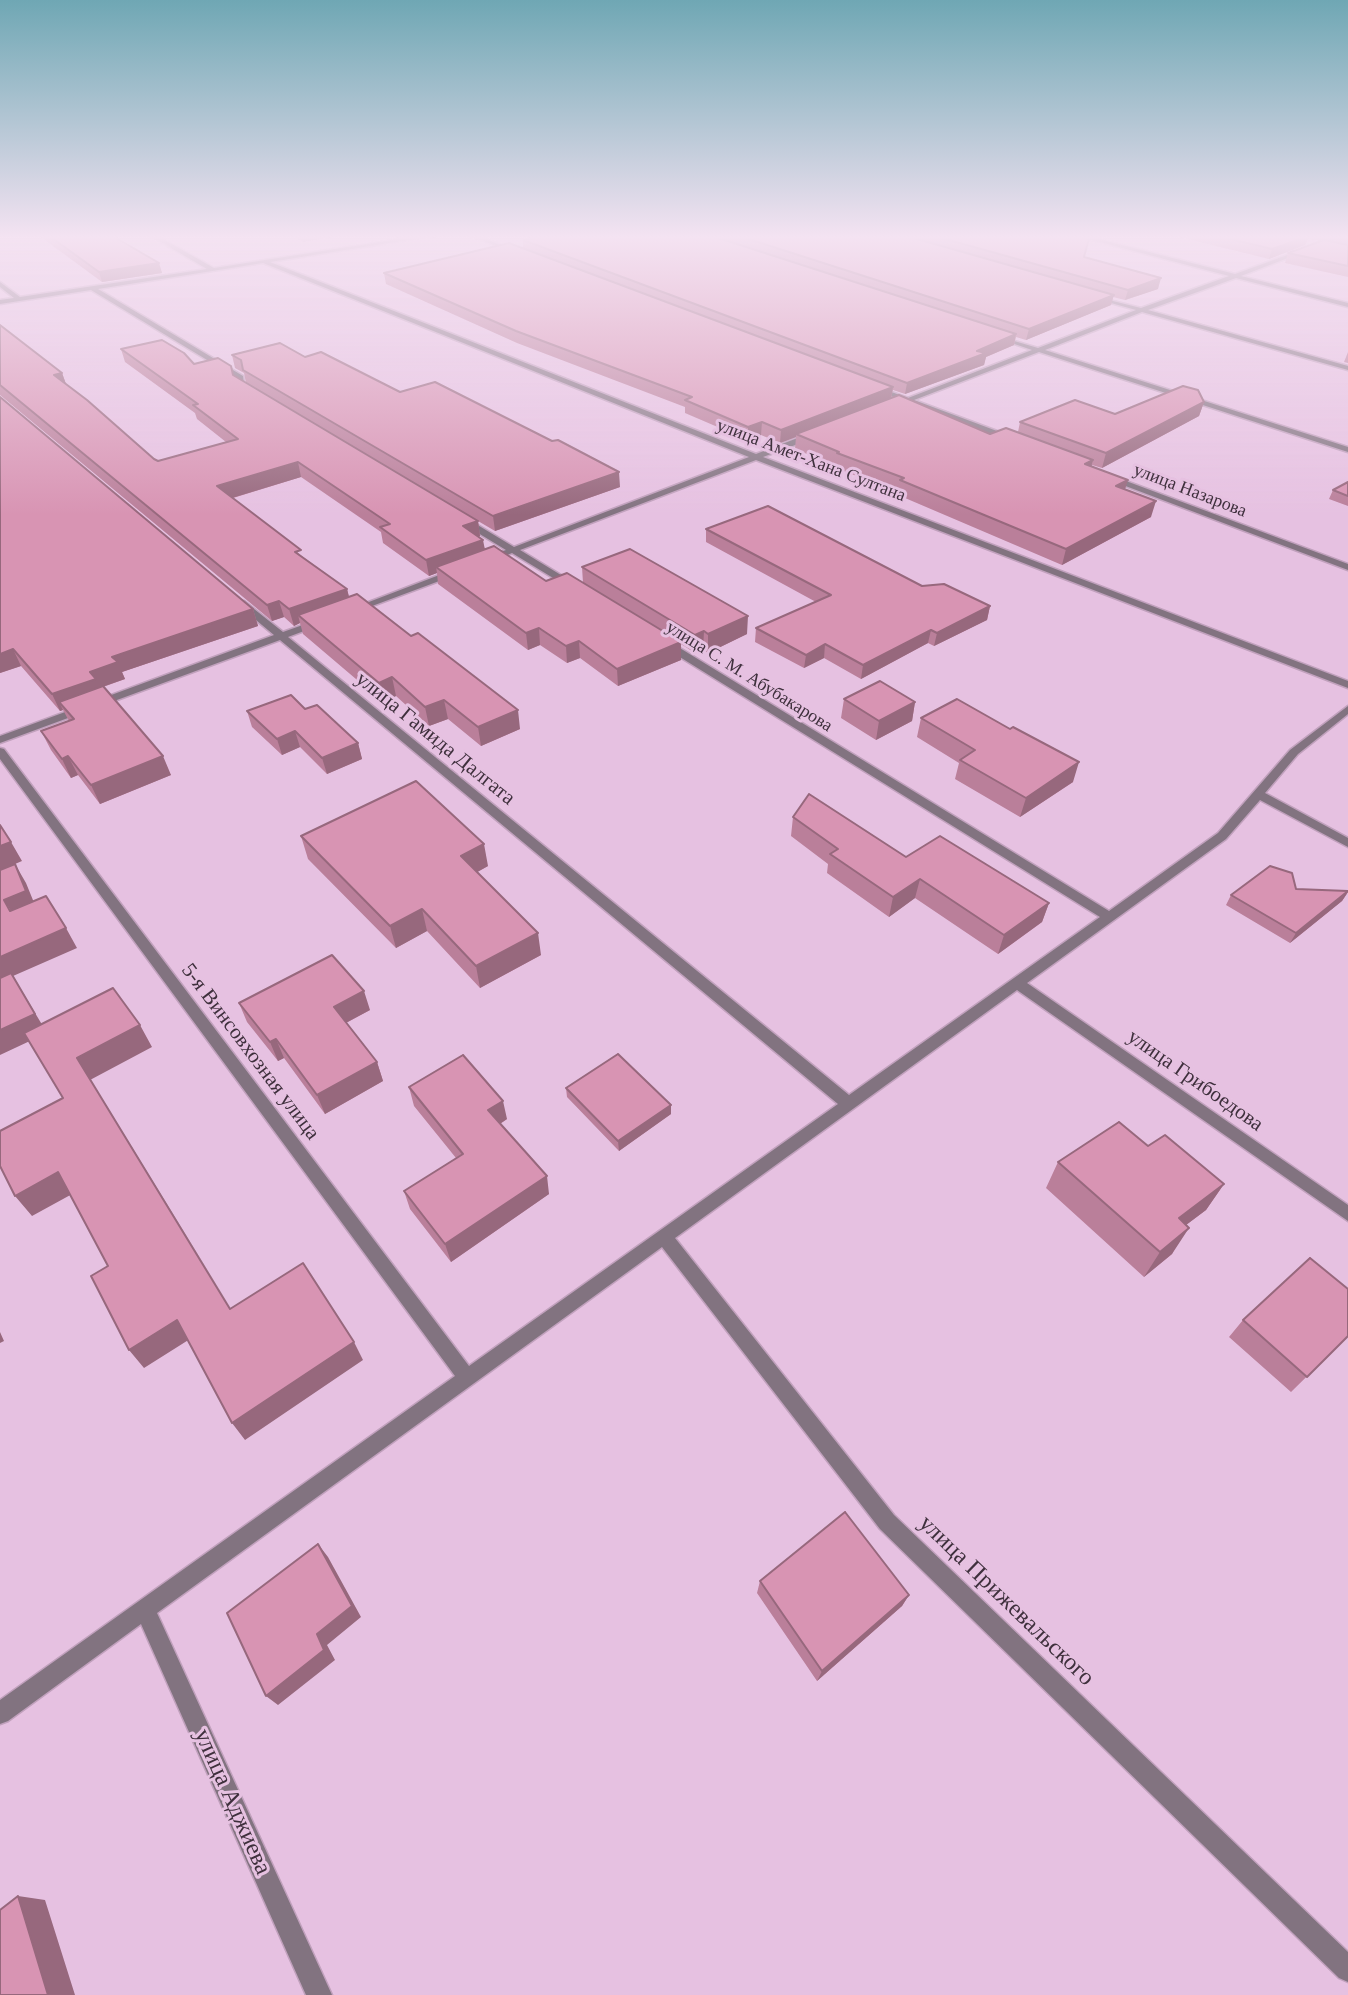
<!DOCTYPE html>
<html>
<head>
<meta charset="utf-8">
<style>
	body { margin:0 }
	canvas { display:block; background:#e6c1e1 }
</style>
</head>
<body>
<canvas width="1348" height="1995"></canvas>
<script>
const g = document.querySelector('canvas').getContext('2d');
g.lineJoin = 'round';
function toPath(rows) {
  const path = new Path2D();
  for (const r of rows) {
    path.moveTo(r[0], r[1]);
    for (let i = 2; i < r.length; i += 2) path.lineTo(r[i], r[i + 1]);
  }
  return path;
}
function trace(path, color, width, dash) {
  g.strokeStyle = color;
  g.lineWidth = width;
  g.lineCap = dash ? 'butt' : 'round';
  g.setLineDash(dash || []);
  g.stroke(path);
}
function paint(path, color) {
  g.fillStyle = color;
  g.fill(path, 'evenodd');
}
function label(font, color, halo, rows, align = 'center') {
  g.font = font + ' "Times New Roman",serif';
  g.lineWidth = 6;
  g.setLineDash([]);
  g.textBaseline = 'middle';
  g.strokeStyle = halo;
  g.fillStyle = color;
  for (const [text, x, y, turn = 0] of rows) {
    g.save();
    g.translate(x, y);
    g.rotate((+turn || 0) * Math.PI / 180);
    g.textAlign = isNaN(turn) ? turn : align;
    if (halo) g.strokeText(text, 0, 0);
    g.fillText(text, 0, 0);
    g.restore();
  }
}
const street = toPath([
	[149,235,156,235,214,268,424,235,439,235,270,262,756,454,808,434,814,434,814,438,763,457,1348,681,1348,688,756,460,520,550,574,583,574,587,568,587,512,553,490,562,484,562,484,558,506,550,460,522,460,518,466,518,514,547,749,457,263,263,98,289,243,376,244,385,254,393,250,395,238,387,237,378,91,290,0,304,0,300,14,298,0,287,0,282,20,297,207,269,149,235],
	[469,235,477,235,518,252,513,253,469,235],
	[1073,235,1083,235,1235,274,1342,235,1348,235,1241,276,1348,303,1348,307,1236,278,1148,310,1348,366,1348,370,1142,312,1045,350,1348,447,1348,452,1039,352,914,400,1013,437,1013,441,1010,441,908,403,890,408,890,404,901,400,873,389,875,386,908,398,1032,350,994,337,994,335,1038,348,1136,310,1093,298,1093,296,1141,308,1229,276,1073,235],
	[1110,475,1348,564,1348,570,1107,479,1107,475,1110,475],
	[455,569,460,572,458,574,356,612,348,610,455,569],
	[238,601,244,601,283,632,314,621,320,621,320,625,288,637,849,1095,1100,917,662,646,662,642,670,642,1109,911,1218,833,1290,750,1348,706,1348,714,1298,754,1265,793,1348,838,1348,847,1260,800,1226,839,1027,983,1348,1205,1348,1221,1017,990,675,1238,894,1515,1348,1952,1348,1982,1339,1978,880,1529,662,1247,157,1613,332,1995,306,1995,141,1624,8,1721,0,1724,0,1700,455,1376,0,759,0,748,4,749,469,1366,838,1104,280,640,0,743,0,736,274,635,238,605,238,601]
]);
trace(street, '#c1a1bd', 3);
paint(street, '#827380');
paint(toPath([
	[38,235,111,235,159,263,162,273,102,282],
	[291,235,343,235,303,242],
	[532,235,1090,235,1084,257,1158,289,1125,300,1113,297,1111,305,1026,340,1016,337,1014,345,986,357,984,365,905,394,893,390,891,398,990,434,1018,432,1020,422,1115,414,1204,402,1199,416,1102,468,1092,465,1092,467,1125,489,1151,517,1062,565,898,495,898,492,836,468,836,466,795,449,796,437,780,443,761,435,748,440,685,413,685,407,517,343,386,284,384,273,523,248,523,240,532,238],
	[1171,235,1348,235,1348,277,1285,263,1288,253,1335,242,1337,236,1319,241,1308,239,1305,245,1269,259],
	[0,325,62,373,66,384,154,459,158,461,226,442,197,419,195,413,125,362,121,349,194,364,233,376,246,383,244,373,235,368,232,355,305,357,400,392,620,487,495,531,478,521,480,536,479,537,485,549,546,581,583,583,582,567,747,634,708,653,703,650,695,653,681,644,681,660,618,686,580,658,567,663,540,645,528,650,438,584,437,573,429,576,383,543,381,532,301,477,233,498,303,557,347,589,349,597,520,729,481,746,448,719,429,726,396,696,383,702,303,634,300,623,294,626,284,617,272,621,0,395],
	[1348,352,1348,363,1344,362],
	[0,397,253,609,258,626,122,672,125,679,103,687,171,775,100,804,78,775,71,778,51,750,41,731,69,721,63,710,60,711,21,666,0,673],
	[1348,482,1348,506,1329,499,1333,490],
	[706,529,922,586,990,606,987,620,934,646,928,643,861,679,824,658,804,668,755,642,756,628,816,602,706,542],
	[844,699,915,702,912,721,876,740,841,718],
	[305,709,358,743,362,759,327,774,300,747,282,755,252,727,247,711],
	[921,718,1073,782,1020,817,955,779,959,763,917,737],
	[793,817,906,857,1049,903,1042,922,998,954,915,898,889,917,827,873,828,864,791,836],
	[301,836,488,866,477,872,541,955,480,988,427,931,396,948,308,859],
	[1296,889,1348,892,1342,901,1290,943,1226,905,1231,895],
	[239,1003,370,1010,346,1023,377,1062,383,1081,325,1114,284,1058,278,1061,247,1022],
	[409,1087,507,1119,500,1124,549,1194,451,1262,410,1209,404,1191,456,1158,414,1106],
	[566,1088,671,1105,671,1114,619,1151,567,1097],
	[1148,1146,1224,1184,1206,1210,1186,1225,1172,1254,1144,1277,1046,1188,1058,1162],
	[1243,1320,1348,1336,1291,1392,1229,1337],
	[760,1581,909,1595,902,1606,817,1681,757,1593]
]), '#ba7f9a');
paint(toPath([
	[302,235,343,235,303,242],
	[1321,235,1337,235,1319,241],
	[1309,236,1305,245,1269,259,1272,249],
	[159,263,162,273,102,282,99,272],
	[1161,278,1158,289,1125,300,1128,290],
	[1114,295,1111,305,1026,340,1029,329],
	[1016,334,1014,345,986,357,984,365,905,394,907,383,977,351],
	[62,373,67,387,54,375],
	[893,387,891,399,796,434,796,437,780,443,781,430],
	[1204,402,1199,416,1102,468,1106,453],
	[762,422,761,435,748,440,748,427],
	[1093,460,1089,475,1085,464],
	[298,462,301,477,222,501,217,486],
	[619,472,620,487,495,531,493,516],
	[1128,480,1123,496,1116,486],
	[1156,501,1151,517,1062,565,1066,549],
	[478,521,480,536,465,542,463,526],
	[483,540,486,555,436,567,437,573,429,576,426,560],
	[347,589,351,605,298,615,300,623,294,626,289,609],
	[279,601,284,617,272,621,267,605],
	[990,606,987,620,934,646,937,633],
	[253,609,258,626,122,672,125,679,59,702,63,710,60,711,52,694,90,672,112,657],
	[748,616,747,634,708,653,708,634],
	[539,628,540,645,528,650,526,633],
	[931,630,928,643,861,679,863,665],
	[704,631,703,650,695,653,695,635],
	[579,641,580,658,567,663,566,646],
	[681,642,681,660,618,686,617,669],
	[825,644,824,658,804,668,806,655],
	[13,649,21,666,0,673,0,654],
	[392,677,396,696,383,702,379,683],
	[444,700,448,719,429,726,425,707],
	[915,702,912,721,876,740,879,721],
	[518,710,520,729,481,746,478,727],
	[295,731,300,747,282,755,277,739],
	[358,743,362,759,327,774,322,758],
	[68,756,78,775,71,778,62,759],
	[163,756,171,775,100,804,91,785],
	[1079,762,1073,782,1020,817,1026,798],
	[11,842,22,861,15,864,26,883,37,910,16,919,4,900,0,870,0,846],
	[484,844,488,866,465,879,461,856],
	[920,879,915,898,889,917,893,897],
	[1348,892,1342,901,1290,943,1296,933],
	[1049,903,1042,922,998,954,1004,935],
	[422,909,427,931,396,948,390,926],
	[66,928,77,948,13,976,47,1033,0,1055,0,957],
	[538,933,541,955,480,988,476,966],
	[364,991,370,1010,340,1026,334,1007],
	[140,1025,152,1047,90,1080,243,1328,77,1058],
	[276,1039,284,1058,278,1061,270,1042],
	[377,1062,383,1081,325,1114,317,1095],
	[503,1101,507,1119,492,1129,488,1110],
	[671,1105,671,1114,619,1151,618,1141],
	[58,1172,74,1193,32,1216,15,1196],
	[547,1176,549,1194,451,1262,445,1244],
	[1224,1184,1206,1210,1162,1243,1179,1218],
	[1189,1228,1172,1254,1144,1277,1160,1252],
	[177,1320,190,1339,144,1368,129,1350],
	[0,1332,4,1341,0,1343],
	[354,1342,363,1360,245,1440,232,1423],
	[318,1544,328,1557,361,1617,327,1645,335,1660,278,1705,266,1696],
	[909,1595,902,1606,817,1681,822,1671],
	[18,1896,45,1900,75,1995,48,1995]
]), '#97687d');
const building = toPath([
	[48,235,111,235,159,263,99,272,48,235],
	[533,235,709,235,1016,334,977,351,986,353,907,383,523,240,533,238,533,235],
	[736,235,903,235,1114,295,1029,329,736,235],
	[931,235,1090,235,1084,257,1161,278,1128,290,931,235],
	[1214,235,1307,235,1309,236,1272,249,1214,235],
	[1324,240,1348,245,1348,266,1288,253,1324,240],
	[509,243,893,387,781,430,762,422,748,427,685,400,692,397,516,331,384,273,509,243],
	[0,325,62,373,54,375,87,400,154,459,158,461,238,439,193,405,198,404,121,349,162,340,184,353,194,364,218,358,231,366,233,375,478,521,463,526,483,540,426,560,380,527,390,524,298,462,217,486,301,550,295,552,347,589,289,609,279,601,267,605,0,385,0,325],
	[280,343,305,357,321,352,400,392,435,382,552,441,558,440,619,472,493,516,243,370,241,360,232,355,280,343],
	[1183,386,1198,390,1204,402,1106,453,1020,422,1075,400,1115,414,1183,386],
	[899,395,990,434,1006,428,1093,460,1085,464,1128,480,1116,486,1156,501,1066,549,900,480,904,478,837,453,839,452,796,434,899,395],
	[0,397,253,609,112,657,118,662,90,672,96,679,52,694,13,649,0,654,0,397],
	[1348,482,1348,496,1333,490,1348,482],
	[768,506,922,586,944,584,990,606,937,633,931,630,863,665,825,644,806,655,756,628,831,595,706,529,768,506],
	[494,546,546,581,567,573,681,642,617,669,579,641,566,646,539,628,526,633,436,567,494,546],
	[630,549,748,616,708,634,704,631,695,635,582,567,630,549],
	[357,594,411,636,418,633,518,710,478,727,444,700,425,707,392,677,379,683,298,615,357,594],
	[880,681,915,702,879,721,844,699,880,681],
	[103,686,163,756,91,785,68,756,62,759,41,731,74,719,59,702,103,686],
	[291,695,305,709,317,705,358,743,322,758,295,731,277,739,247,711,291,695],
	[957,699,1010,729,1013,727,1079,762,1026,798,960,760,975,750,921,718,957,699],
	[416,781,484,844,461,856,538,933,476,966,422,909,390,926,301,836,416,781],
	[809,794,906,857,940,836,1049,903,1004,935,920,879,893,897,830,854,838,849,793,817,809,794],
	[0,825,11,842,0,846,0,825],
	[15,864,26,891,4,900,10,911,46,896,66,928,0,957,0,870,15,864],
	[1270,866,1292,873,1296,889,1348,891,1296,933,1231,895,1270,866],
	[332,955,364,991,334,1007,377,1062,317,1095,276,1039,270,1042,239,1003,332,955],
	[11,973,35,1014,0,1030,0,978,11,973],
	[113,988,140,1025,77,1058,230,1309,303,1263,354,1342,232,1423,177,1320,129,1350,91,1276,108,1266,58,1172,15,1196,0,1166,0,1131,63,1098,24,1033,113,988],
	[618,1054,671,1105,618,1141,566,1088,618,1054],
	[463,1055,503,1101,488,1110,547,1176,445,1244,404,1191,463,1154,409,1087,463,1055],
	[1119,1122,1148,1146,1165,1135,1224,1184,1179,1218,1189,1228,1160,1252,1058,1162,1119,1122],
	[1310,1258,1348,1289,1348,1336,1307,1377,1243,1320,1310,1258],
	[845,1512,909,1595,822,1671,760,1581,845,1512],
	[318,1544,352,1606,317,1634,324,1650,266,1696,227,1613,318,1544],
	[18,1896,48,1995,0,1995,0,1910,18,1896]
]);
paint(building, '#d894b3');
trace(building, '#97687d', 2);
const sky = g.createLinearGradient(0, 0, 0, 515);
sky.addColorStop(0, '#6fa7b4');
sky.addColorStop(0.46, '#f4e3f2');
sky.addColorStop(1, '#f4e3f200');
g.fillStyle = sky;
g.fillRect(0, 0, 1348, 515);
label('18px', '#3f303d', '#e6c1e1', [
	["улица Амет-Хана Султана",811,461,21],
	["улица Назарова",1190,491,21],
	["улица С. М. Абубакарова",749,677,32]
]);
label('21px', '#3f303d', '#e6c1e1', [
	["улица Гамида Далгата",435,739,39],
	["5-я Винсовхозная улица",250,1052,53],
	["улица Грибоедова",1195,1081,35]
]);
label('24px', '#3f303d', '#e6c1e1', [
	["улица Прижевальского",1006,1601,44],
	["улица Аджиева",232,1802,66]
]);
</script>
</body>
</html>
